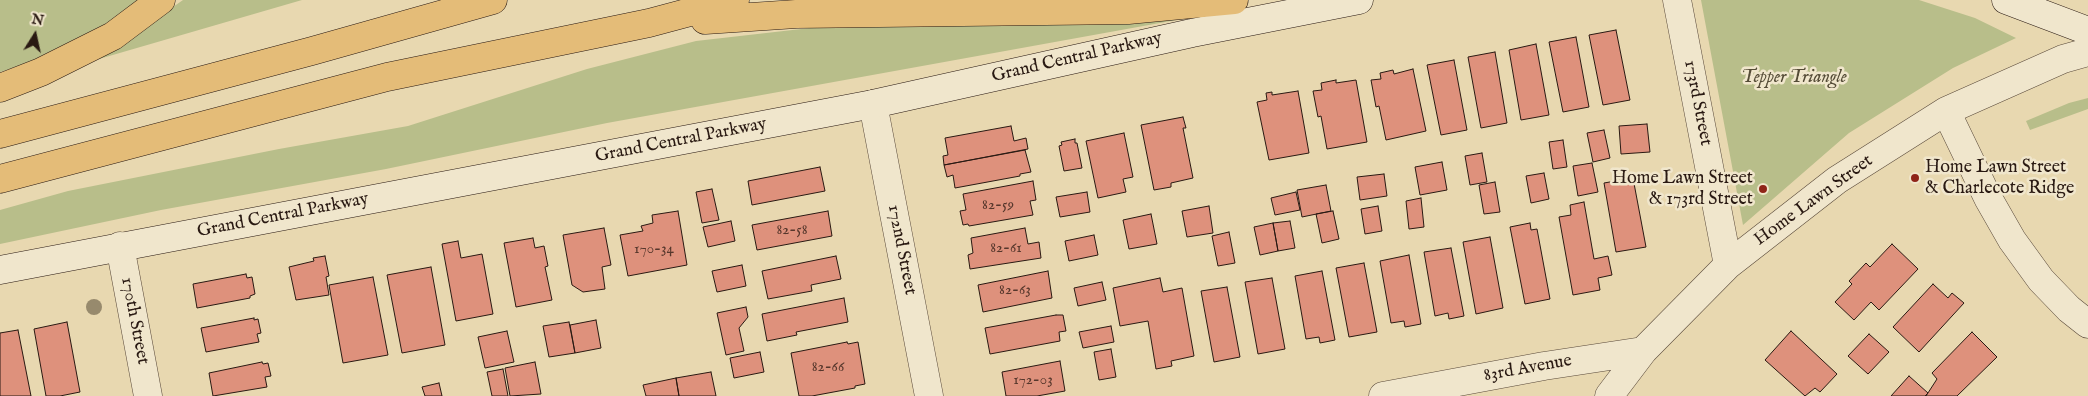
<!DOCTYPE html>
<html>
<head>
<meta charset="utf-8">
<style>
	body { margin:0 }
	#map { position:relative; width:2088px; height:396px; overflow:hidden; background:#e8d8b0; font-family:"IM FELL English",serif }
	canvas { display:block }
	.north { position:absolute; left:10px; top:10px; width:50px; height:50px; -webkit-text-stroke:4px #f0e6cc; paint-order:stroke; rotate:10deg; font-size:14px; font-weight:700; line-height:20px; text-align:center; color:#291912 }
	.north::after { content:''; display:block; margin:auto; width:18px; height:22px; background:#291912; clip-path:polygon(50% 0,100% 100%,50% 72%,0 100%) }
</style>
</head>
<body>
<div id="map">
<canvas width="2088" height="396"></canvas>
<div class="north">N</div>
</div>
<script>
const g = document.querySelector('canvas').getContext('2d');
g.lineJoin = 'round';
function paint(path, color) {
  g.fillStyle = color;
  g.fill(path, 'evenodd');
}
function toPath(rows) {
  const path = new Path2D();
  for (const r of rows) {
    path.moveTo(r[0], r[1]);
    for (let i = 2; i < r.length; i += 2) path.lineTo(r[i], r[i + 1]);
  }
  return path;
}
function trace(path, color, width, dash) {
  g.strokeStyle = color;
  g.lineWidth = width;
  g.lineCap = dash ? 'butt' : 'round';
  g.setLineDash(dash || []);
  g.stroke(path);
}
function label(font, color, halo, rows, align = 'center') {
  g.font = font + ' "IM FELL English",serif';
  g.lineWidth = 5;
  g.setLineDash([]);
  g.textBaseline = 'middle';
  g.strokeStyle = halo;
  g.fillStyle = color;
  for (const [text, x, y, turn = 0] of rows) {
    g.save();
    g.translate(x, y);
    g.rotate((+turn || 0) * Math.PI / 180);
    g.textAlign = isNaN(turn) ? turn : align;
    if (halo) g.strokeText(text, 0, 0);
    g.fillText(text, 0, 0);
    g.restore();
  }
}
paint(toPath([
	[0,0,144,0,71,49,0,72],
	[183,0,302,0,99,59],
	[1701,0,1919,0,1975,18,2016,38,1953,68,1849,133,1743,225],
	[1182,19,607,123,386,169,161,210,0,244,0,210,68,191,279,149,408,126,587,69,696,41,810,28],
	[2088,98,2088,109,2030,130,2026,121,2069,103]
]), '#b8be8a');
const building = toPath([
	[1616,30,1630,100,1603,105,1589,35,1616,30],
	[1576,37,1589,107,1563,112,1549,42,1576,37],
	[1536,44,1549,115,1521,120,1509,50,1536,44],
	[1495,52,1507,123,1481,128,1468,57,1495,52],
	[1454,60,1467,130,1441,135,1427,65,1454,60],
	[1413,69,1426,131,1386,140,1379,106,1376,107,1371,80,1381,79,1380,73,1393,70,1394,74,1413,69],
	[1336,80,1336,83,1356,80,1367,142,1327,149,1321,116,1318,117,1313,91,1322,90,1321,83,1336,80],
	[1298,91,1309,153,1269,160,1257,102,1267,100,1266,93,1272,92,1272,95,1298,91],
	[1183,117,1186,128,1183,128,1193,178,1171,183,1171,187,1154,190,1141,125,1183,117],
	[1647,124,1650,152,1621,154,1619,126,1647,124],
	[1011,126,1014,141,1026,138,1028,149,944,165,943,156,948,155,945,138,1011,126],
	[1604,130,1610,158,1593,162,1587,133,1604,130],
	[1124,133,1133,177,1123,179,1126,192,1098,198,1086,141,1124,133],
	[1075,139,1075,143,1077,143,1082,168,1064,171,1059,146,1062,145,1061,142,1075,139],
	[1563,140,1567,167,1553,169,1549,142,1563,140],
	[1025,150,1031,172,1020,174,1020,176,955,188,953,175,947,177,944,165,1025,150],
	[1482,153,1487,182,1470,185,1465,156,1482,153],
	[1442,162,1447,190,1420,195,1415,167,1442,162],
	[1592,163,1598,192,1578,196,1573,166,1592,163],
	[820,167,825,191,752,205,748,181,820,167],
	[1544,173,1549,199,1531,203,1526,176,1544,173],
	[1384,174,1387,196,1360,200,1357,177,1384,174],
	[1633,178,1646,247,1616,252,1604,183,1633,178],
	[1033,181,1036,200,1030,201,1033,215,969,226,968,224,963,225,960,211,966,210,963,194,1033,181],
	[1495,182,1500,212,1484,214,1479,185,1495,182],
	[1326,185,1331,211,1302,217,1297,190,1326,185],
	[712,189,719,220,702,223,696,192,712,189],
	[1087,192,1090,212,1060,217,1056,197,1087,192],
	[1296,192,1300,210,1275,215,1271,198,1296,192],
	[1421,198,1424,227,1409,229,1406,201,1421,198],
	[1584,202,1594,259,1608,256,1612,275,1598,278,1600,290,1573,295,1559,217,1571,215,1570,205,1584,202],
	[1209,206,1213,233,1187,237,1182,211,1209,206],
	[1378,206,1382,231,1365,234,1361,209,1378,206],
	[678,211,687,265,628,276,620,235,643,231,641,226,653,223,652,215,678,211],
	[828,211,832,236,757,250,752,225,828,211],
	[1333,211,1339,239,1322,243,1316,214,1333,211],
	[1151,214,1157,244,1129,249,1123,220,1151,214],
	[731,221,735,241,708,247,703,227,731,221],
	[1290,221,1295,248,1278,251,1273,223,1290,221],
	[1273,223,1278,251,1260,255,1254,227,1273,223],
	[1530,223,1531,230,1537,229,1550,299,1525,304,1510,227,1530,223],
	[604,228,611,265,602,267,605,289,583,292,572,285,563,235,604,228],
	[1025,228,1028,244,1039,242,1041,258,970,269,968,255,973,253,971,238,1025,228],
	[1229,232,1235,263,1218,266,1212,236,1229,232],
	[1094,235,1098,255,1069,261,1065,241,1094,235],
	[1490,237,1503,308,1476,314,1463,242,1490,237],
	[533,238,535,248,544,246,548,266,545,267,552,300,516,307,504,243,533,238],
	[458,241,461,258,482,254,493,314,456,321,442,244,458,241],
	[1892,244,1918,269,1879,310,1871,302,1854,320,1835,302,1852,284,1849,281,1866,263,1870,267,1892,244],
	[1451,248,1464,316,1449,319,1448,313,1435,316,1424,252,1451,248],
	[1409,255,1421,324,1405,327,1404,321,1391,323,1380,261,1409,255],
	[325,256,329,276,326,277,329,295,296,300,289,267,314,261,313,258,325,256],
	[836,256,841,279,811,285,812,291,768,299,762,271,836,256],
	[1364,263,1377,332,1349,337,1336,268,1364,263],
	[742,265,746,286,717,292,712,271,742,265],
	[431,267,445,345,402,353,387,275,431,267],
	[1048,271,1052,298,983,312,978,285,1048,271],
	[1322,271,1335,340,1320,343,1319,337,1306,339,1295,276,1322,271],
	[246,274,247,278,252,277,255,294,250,296,250,298,197,308,193,284,246,274],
	[373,277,388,355,343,363,329,285,373,277],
	[1160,278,1163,292,1182,288,1194,356,1171,361,1172,366,1156,369,1148,321,1120,326,1113,288,1160,278],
	[1272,278,1285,349,1258,354,1245,282,1272,278],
	[1102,282,1106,300,1078,306,1074,288,1102,282],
	[1933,284,1948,298,1952,293,1964,303,1919,352,1893,327,1933,284],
	[1227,287,1240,357,1214,362,1201,291,1227,287],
	[844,298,848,322,796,332,797,335,767,341,762,314,844,298],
	[746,307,748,317,739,328,744,351,726,355,717,313,746,307],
	[1056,315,1063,315,1066,331,1059,332,1060,341,990,354,985,328,1056,315],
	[254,318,254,320,258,319,261,333,257,334,259,342,206,352,201,328,254,318],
	[596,320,601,348,575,353,570,325,596,320],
	[67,322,80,392,60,396,46,396,34,329,67,322],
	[569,322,575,353,549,357,543,326,569,322],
	[1111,326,1114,342,1083,348,1079,332,1111,326],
	[18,330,31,396,0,396,0,333,18,330],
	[507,331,514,362,485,368,478,337,507,331],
	[1791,331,1837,374,1820,392,1815,388,1805,396,1765,360,1791,331],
	[1972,332,1997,357,1957,396,1926,396,1937,379,1932,373,1972,332],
	[1869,334,1889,352,1868,374,1848,356,1869,334],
	[847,342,848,344,858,342,865,384,855,386,855,388,812,396,799,396,791,353,847,342],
	[1111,349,1116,377,1099,380,1094,352,1111,349],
	[760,352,764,372,734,378,730,358,760,352],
	[1060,361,1065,391,1037,396,1006,396,1002,372,1060,361],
	[262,362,263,364,268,363,271,376,265,377,267,387,213,396,209,373,262,362],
	[535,362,541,394,510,396,505,368,535,362],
	[503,369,508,396,492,396,487,372,503,369],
	[711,372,716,396,679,396,676,378,711,372],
	[1909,376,1928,393,1925,396,1891,396,1909,376],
	[676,378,679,396,646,396,643,385,676,378],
	[439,383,442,396,425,396,422,387,439,383]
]);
paint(building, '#de917c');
trace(building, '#291912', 1);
const street = toPath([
	[1677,0,1728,265],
	[873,104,929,396],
	[1946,111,1988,198,2012,240,2041,280,2069,309,2088,324],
	[120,246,148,396],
	[1383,396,1544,366,1643,351],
	[1609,396,1643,351,1728,265,1837,180,1946,111,2063,59,2088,52]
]);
const secondary = toPath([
	[2006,0,2088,31],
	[0,270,873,104,1192,33,1359,0]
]);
const highway = toPath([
	[705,20,796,14,1128,10,1234,0],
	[0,88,41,72,113,36,161,0],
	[0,134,312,51,493,0],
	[0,179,387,77,649,23,735,0]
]);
trace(street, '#59493a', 29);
trace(secondary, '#291912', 29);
trace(highway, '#291912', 29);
trace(street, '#f0e6cc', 28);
trace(secondary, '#f0e6cc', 28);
trace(highway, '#e4bc78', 28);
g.fillStyle = '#978a6d';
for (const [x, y] of [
	[94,307]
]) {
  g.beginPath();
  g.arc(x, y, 8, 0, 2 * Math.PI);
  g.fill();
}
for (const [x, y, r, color] of [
	[1915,178,5,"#8f2418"],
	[1763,189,5,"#8f2418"]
]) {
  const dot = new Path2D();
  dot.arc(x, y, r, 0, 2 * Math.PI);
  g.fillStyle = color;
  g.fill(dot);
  trace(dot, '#f0e6cc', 2);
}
label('15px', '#56372c', null, [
	["82-59",998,206],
	["82-58",792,231],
	["82-61",1006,249],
	["170-34",654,250],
	["82-63",1015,291],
	["82-66",828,368],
	["172-03",1033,381]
]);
label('18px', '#291912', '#f0e6cc', [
	["Grand Central Parkway",1077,58,-13],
	["173rd Street",1697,103,79],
	["Grand Central Parkway",681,141,-11],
	["Home Lawn Street",1814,201,-36],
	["Grand Central Parkway",283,216,-11],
	["172nd Street",901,250,79],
	["170th Street",134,321,79],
	["83rd Avenue",1528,369,-10]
]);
label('italic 18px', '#544b36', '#f0e6cc', [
	["Tepper Triangle",1794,78]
]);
label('18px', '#291912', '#f0e6cc', [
	["Home Lawn Street",1925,168],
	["& Charlecote Ridge",1925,189],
	["Home Lawn Street",1753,179,"right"],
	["& 173rd Street",1753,200,"right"]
], 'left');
</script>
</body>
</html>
